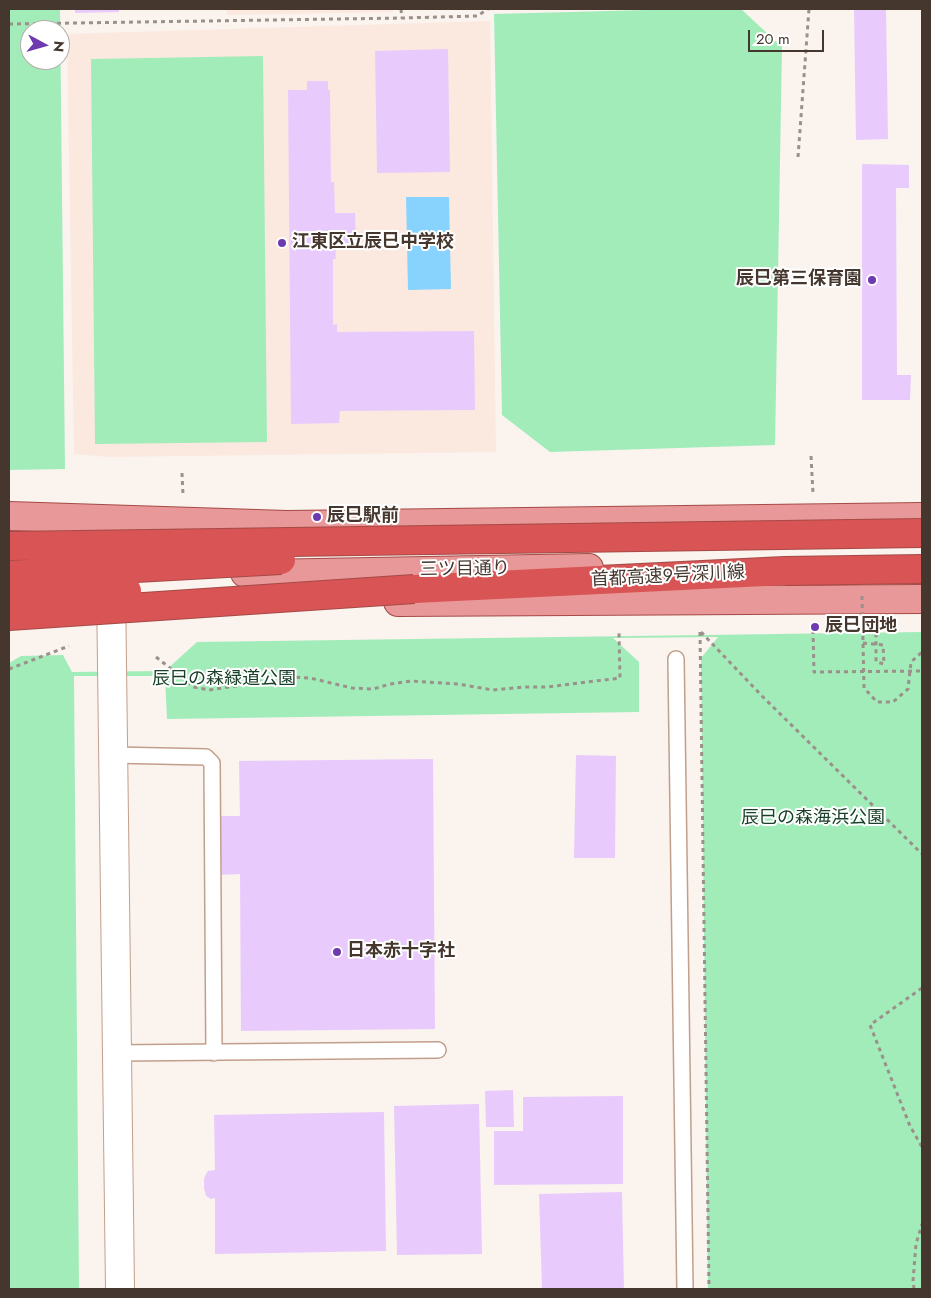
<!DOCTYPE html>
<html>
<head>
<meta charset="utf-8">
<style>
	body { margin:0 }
	#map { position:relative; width:931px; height:1298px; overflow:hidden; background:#faf3ee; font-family:Jost,sans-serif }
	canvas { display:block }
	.frame { position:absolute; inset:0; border:10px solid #45372e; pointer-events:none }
	.north { position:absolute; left:20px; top:20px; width:50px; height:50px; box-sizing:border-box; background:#fff; border:1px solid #b5afab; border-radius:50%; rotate:96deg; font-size:14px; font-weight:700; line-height:20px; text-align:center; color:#45372e }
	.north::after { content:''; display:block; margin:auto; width:18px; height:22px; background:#6e3ab0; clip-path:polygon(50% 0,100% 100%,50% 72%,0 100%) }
	.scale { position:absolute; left:748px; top:30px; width:76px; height:22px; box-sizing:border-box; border:2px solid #45372e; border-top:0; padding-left:6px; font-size:15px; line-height:18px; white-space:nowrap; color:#45372e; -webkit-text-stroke:4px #fff; paint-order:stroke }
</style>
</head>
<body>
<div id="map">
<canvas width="931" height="1298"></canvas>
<div class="frame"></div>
<div class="north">N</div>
<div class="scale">20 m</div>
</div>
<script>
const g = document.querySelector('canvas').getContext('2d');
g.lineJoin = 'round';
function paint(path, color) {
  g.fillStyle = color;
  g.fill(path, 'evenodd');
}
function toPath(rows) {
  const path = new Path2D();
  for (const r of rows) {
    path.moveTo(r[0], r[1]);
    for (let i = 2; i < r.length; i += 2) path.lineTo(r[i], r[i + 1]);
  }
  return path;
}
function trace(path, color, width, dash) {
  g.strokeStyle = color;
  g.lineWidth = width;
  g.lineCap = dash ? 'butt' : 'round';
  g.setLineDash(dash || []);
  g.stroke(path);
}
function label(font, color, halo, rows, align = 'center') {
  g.font = font + ' Jost,"Noto Sans JP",sans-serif';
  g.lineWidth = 4;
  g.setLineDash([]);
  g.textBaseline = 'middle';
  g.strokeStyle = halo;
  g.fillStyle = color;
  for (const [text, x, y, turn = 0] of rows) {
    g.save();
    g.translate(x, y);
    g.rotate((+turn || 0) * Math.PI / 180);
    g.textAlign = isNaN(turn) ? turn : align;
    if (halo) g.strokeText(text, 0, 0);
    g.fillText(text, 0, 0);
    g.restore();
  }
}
paint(toPath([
	[227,9,393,9,393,12,227,15],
	[490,21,496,452,108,457,74,454,67,34]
]), '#fbe9df');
paint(toPath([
	[9,9,60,9,65,469,9,470],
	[30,30,60,30,60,60,30,60],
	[684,9,741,9,782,47,775,445,550,452,502,415,494,14],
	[263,56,267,442,95,444,91,59],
	[922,632,922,1289,708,1289,701,658,718,637,613,638,639,662,639,712,167,719,165,676,74,676,79,1289,9,1289,9,663,21,656,63,655,72,672,165,671,197,642]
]), '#a2ecba');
paint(toPath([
	[406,197,449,197,451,289,408,290]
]), '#88d2fe');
paint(toPath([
	[75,9,119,9,119,12,75,13],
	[854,9,886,9,888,139,856,140],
	[448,49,450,172,377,173,375,51],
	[307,81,328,81,328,90,330,90,331,182,334,182,335,213,355,213,356,243,335,243,336,259,333,259,333,325,337,324,337,332,474,331,475,410,340,411,339,423,291,424,288,90,307,90],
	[862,164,909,165,909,188,896,188,897,375,911,375,910,400,862,400],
	[576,755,616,756,615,858,574,858],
	[433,759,435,1029,241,1031,240,874,218,875,218,816,240,816,239,761],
	[513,1090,514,1127,486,1127,485,1091],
	[623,1096,623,1184,494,1185,494,1131,523,1131,523,1097],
	[479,1104,482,1254,397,1255,394,1106],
	[384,1112,386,1251,215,1254,215,1198,211,1199,206,1196,204,1188,204,1179,206,1174,208,1171,215,1170,214,1115],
	[622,1192,624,1289,542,1289,539,1194]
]), '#e8cbfc');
const service = toPath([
	[676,659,685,1289],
	[113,755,206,757,212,763,214,1053],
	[117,1053,438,1050]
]);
const tertiary = toPath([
	[111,586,120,1289]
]);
const primary = toPath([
	[9,516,287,525,922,517],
	[245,573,262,574,589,568],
	[398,602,922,599]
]);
const motorway = toPath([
	[414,589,785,571]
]);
trace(service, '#c29f8b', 18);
trace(tertiary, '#c29f8b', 30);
trace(primary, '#a54a47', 30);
trace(motorway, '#a54a47', 30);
trace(toPath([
	[401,9,402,18],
	[9,24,402,18,477,16,488,9],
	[798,157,809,9],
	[811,456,813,493],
	[182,473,183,495],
	[813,630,814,672,922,671],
	[700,632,709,1289],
	[701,632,762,696,922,854],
	[863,643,883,645,884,664,876,662,876,629],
	[156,657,194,687,209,690,236,686,256,681,274,680,292,677,310,678,352,688,373,689,390,684,412,681,458,684,493,690,525,687,547,687,620,678,619,633],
	[9,669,69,646],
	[922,988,870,1025,910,1126,922,1147],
	[914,1289,913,1281,916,1244,922,1224]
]), '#9b918a', 3, [4, 4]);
trace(service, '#fff', 15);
trace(tertiary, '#fff', 28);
trace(primary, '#e89898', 28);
trace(motorway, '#d95454', 28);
const motorwayBridge = toPath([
	[9,546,922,533],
	[785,571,922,569],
	[9,575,281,560],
	[9,592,127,591],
	[9,616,414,589]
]);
trace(motorwayBridge, '#a54a47', 30, []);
trace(toPath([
	[862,596,864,688,877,702,893,702,908,689,911,662,922,652]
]), '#9b918a', 3, [4, 4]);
trace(motorwayBridge, '#d95454', 28);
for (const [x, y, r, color] of [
	[282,243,5,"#6e3ab0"],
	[872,280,5,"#6e3ab0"],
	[317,517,5,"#6e3ab0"],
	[815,627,5,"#6e3ab0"],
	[337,952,5,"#6e3ab0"]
]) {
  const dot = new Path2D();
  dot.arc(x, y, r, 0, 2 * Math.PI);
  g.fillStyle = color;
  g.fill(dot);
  trace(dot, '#fff', 2);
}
label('bold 18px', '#45372e', '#fff', [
	["江東区立辰巳中学校",292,243],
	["辰巳第三保育園",862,280,"right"],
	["辰巳駅前",327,517],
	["辰巳団地",825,627],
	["日本赤十字社",347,952]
], 'left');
label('18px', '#45372e', '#fff', [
	["三ツ目通り",465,570,-1],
	["首都高速9号深川線",668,577,-3]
]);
label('18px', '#194028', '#fff', [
	["辰巳の森緑道公園",224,680],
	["辰巳の森海浜公園",813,819]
]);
</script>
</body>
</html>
